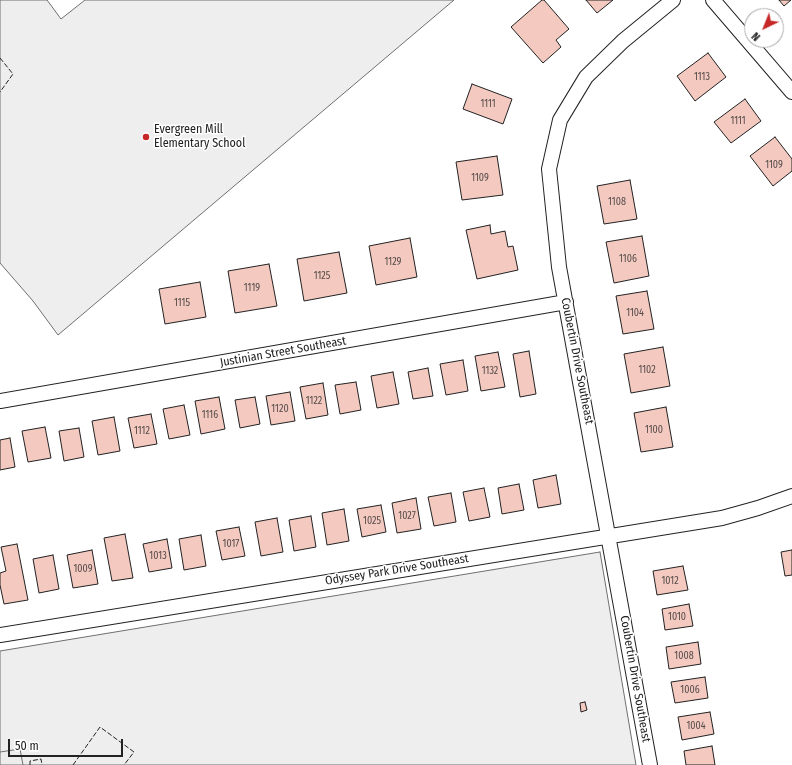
<!DOCTYPE html>
<html>
<head>
<meta charset="utf-8">
<style>
	body { margin:0 }
	#map { position:relative; width:792px; height:765px; overflow:hidden; background:#fff; font-family:"Fira Sans Condensed",sans-serif }
	canvas { display:block }
	.north { position:absolute; left:744px; top:8px; width:40px; height:40px; box-sizing:border-box; background:#fff; border:1px solid #a7a7a7; border-radius:50%; rotate:223deg; font-size:11px; font-weight:700; line-height:16px; text-align:center; color:#222 }
	.north::after { content:''; display:block; margin:auto; width:14px; height:18px; background:#c62828; clip-path:polygon(50% 0,100% 100%,50% 72%,0 100%) }
	.scale { position:absolute; left:8px; top:739px; width:115px; height:18px; box-sizing:border-box; border:2px solid #222; border-top:0; padding-left:5px; font-size:12px; line-height:14px; white-space:nowrap; color:#222; -webkit-text-stroke:3px #fff; paint-order:stroke }
</style>
</head>
<body>
<div id="map">
<canvas width="792" height="765"></canvas>
<div class="north">N</div>
<div class="scale">50 m</div>
</div>
<script>
const g = document.querySelector('canvas').getContext('2d');
g.lineJoin = 'round';
function paint(path, color) {
  g.fillStyle = color;
  g.fill(path, 'evenodd');
}
function toPath(rows) {
  const path = new Path2D();
  for (const r of rows) {
    path.moveTo(r[0], r[1]);
    for (let i = 2; i < r.length; i += 2) path.lineTo(r[i], r[i + 1]);
  }
  return path;
}
function trace(path, color, width, dash) {
  g.strokeStyle = color;
  g.lineWidth = width;
  g.lineCap = dash ? 'butt' : 'round';
  g.setLineDash(dash || []);
  g.stroke(path);
}
function label(font, color, halo, rows, align = 'center') {
  g.font = font + ' "Fira Sans Condensed",sans-serif';
  g.lineWidth = 3;
  g.setLineDash([]);
  g.textBaseline = 'middle';
  g.strokeStyle = halo;
  g.fillStyle = color;
  for (const [text, x, y, turn = 0] of rows) {
    g.save();
    g.translate(x, y);
    g.rotate((+turn || 0) * Math.PI / 180);
    g.textAlign = isNaN(turn) ? turn : align;
    if (halo) g.strokeText(text, 0, 0);
    g.fillText(text, 0, 0);
    g.restore();
  }
}
const green = toPath([
	[0,0,47,0,61,19,85,0,454,0,58,335,33,301,0,263,0,0],
	[600,552,636,765,0,765,0,651,600,552]
]);
paint(green, '#eee');
trace(green, '#6f6f6f', 1);
const parking = toPath([
	[20,749,23,765,0,765,0,752,20,749]
]);
paint(parking, '#ededed');
trace(parking, '#6f6f6f', 1);
const building = toPath([
	[542,0,544,0,569,29,556,40,561,47,543,63,511,27,542,0],
	[586,0,613,0,597,13,586,0],
	[779,0,791,0,784,6,779,0],
	[708,53,726,77,695,101,677,76,708,53],
	[472,84,512,99,503,124,463,109,472,84],
	[745,99,761,121,731,143,714,122,745,99],
	[775,137,792,159,792,171,773,186,750,156,775,137],
	[497,156,503,195,462,200,456,162,497,156],
	[630,180,637,219,604,224,597,186,630,180],
	[490,225,491,234,505,231,508,247,513,246,518,270,477,279,466,230,490,225],
	[642,236,649,276,614,283,606,242,642,236],
	[410,238,417,277,376,285,369,246,410,238],
	[339,252,347,293,304,301,297,259,339,252],
	[269,264,277,306,235,313,228,271,269,264],
	[200,282,206,317,165,324,159,289,200,282],
	[647,291,654,329,623,334,616,296,647,291],
	[663,347,670,386,631,393,624,354,663,347],
	[529,351,536,394,520,397,513,354,529,351],
	[498,352,505,387,481,391,475,356,498,352],
	[463,360,468,391,446,395,440,364,463,360],
	[428,368,433,396,413,399,408,372,428,368],
	[393,372,399,404,377,408,371,376,393,372],
	[356,382,361,410,340,414,335,385,356,382],
	[323,383,328,415,306,419,300,387,323,383],
	[290,392,295,421,271,425,266,396,290,392],
	[219,397,225,429,201,434,195,401,219,397],
	[255,397,260,424,240,428,235,400,255,397],
	[184,405,190,435,169,439,163,409,184,405],
	[666,407,673,447,641,452,634,413,666,407],
	[151,414,157,444,134,448,128,418,151,414],
	[114,417,120,451,98,455,92,421,114,417],
	[45,427,51,458,28,462,22,431,45,427],
	[79,428,84,457,64,461,59,431,79,428],
	[10,438,15,467,0,470,0,440,10,438],
	[556,475,561,504,538,508,533,480,556,475],
	[519,484,524,510,502,514,498,488,519,484],
	[484,488,490,517,469,521,463,492,484,488],
	[451,493,456,522,434,526,428,497,451,493],
	[416,498,421,529,397,533,392,503,416,498],
	[381,505,386,532,362,537,357,509,381,505],
	[344,509,349,541,327,545,322,513,344,509],
	[311,516,316,547,294,551,289,520,311,516],
	[277,518,283,552,261,556,255,522,277,518],
	[239,527,245,556,222,560,216,531,239,527],
	[125,534,133,578,112,581,104,538,125,534],
	[201,535,206,566,184,570,179,539,201,535],
	[167,539,172,568,149,572,143,544,167,539],
	[17,544,28,600,4,604,0,585,0,573,6,571,1,547,17,544],
	[92,550,98,584,73,588,67,555,92,550],
	[792,550,792,575,785,576,781,552,792,550],
	[53,555,59,589,39,593,33,559,53,555],
	[683,566,688,590,657,595,653,571,683,566],
	[689,604,693,626,665,630,662,609,689,604],
	[698,642,701,664,669,669,666,647,698,642],
	[705,677,708,698,675,703,671,682,705,677],
	[585,702,587,710,581,712,580,703,585,702],
	[710,712,714,734,682,740,678,717,710,712],
	[712,746,715,765,686,765,684,751,712,746]
]);
paint(building, '#f3c9c0');
trace(building, '#222', 1);
const street = toPath([
	[713,0,792,92],
	[0,401,566,302],
	[0,635,722,518,758,508,792,496],
	[650,765,559,267,549,169,560,120,586,77,623,41,673,0]
]);
trace(street, '#222', 16);
trace(street, '#fff', 14);
trace(toPath([
	[0,58,13,74,0,92],
	[30,765,30,761,41,759,42,765],
	[73,765,100,727,134,752,124,765]
]), '#222', 1, [5, 2]);
for (const [x, y, r, color] of [
	[146,137,4,"#c62828"]
]) {
  const dot = new Path2D();
  dot.arc(x, y, r, 0, 2 * Math.PI);
  g.fillStyle = color;
  g.fill(dot);
  trace(dot, '#fff', 1.5);
}
label('10px', '#564c4a', null, [
	["1113",702,77],
	["1111",488,104],
	["1111",738,121],
	["1109",774,165],
	["1109",480,178],
	["1108",617,202],
	["1106",628,259],
	["1129",393,262],
	["1125",322,276],
	["1119",252,288],
	["1115",182,303],
	["1104",635,313],
	["1102",647,370],
	["1132",490,371],
	["1122",314,401],
	["1120",280,409],
	["1116",210,415],
	["1100",654,430],
	["1112",142,431],
	["1027",407,516],
	["1025",372,521],
	["1017",231,544],
	["1013",158,556],
	["1009",83,569],
	["1012",670,581],
	["1010",677,617],
	["1008",684,656],
	["1006",690,690],
	["1004",696,726]
]);
label('12px', '#222', '#fff', [
	["Evergreen Mill",154,130],
	["Elementary School",154,144]
], 'left');
label('12px', '#222', '#fff', [
	["Justinian Street Southeast",283,352,-10],
	["Coubertin Drive Southeast",577,361,79],
	["Odyssey Park Drive Southeast",397,570,-9],
	["Coubertin Drive Southeast",635,679,80]
]);
</script>
</body>
</html>
